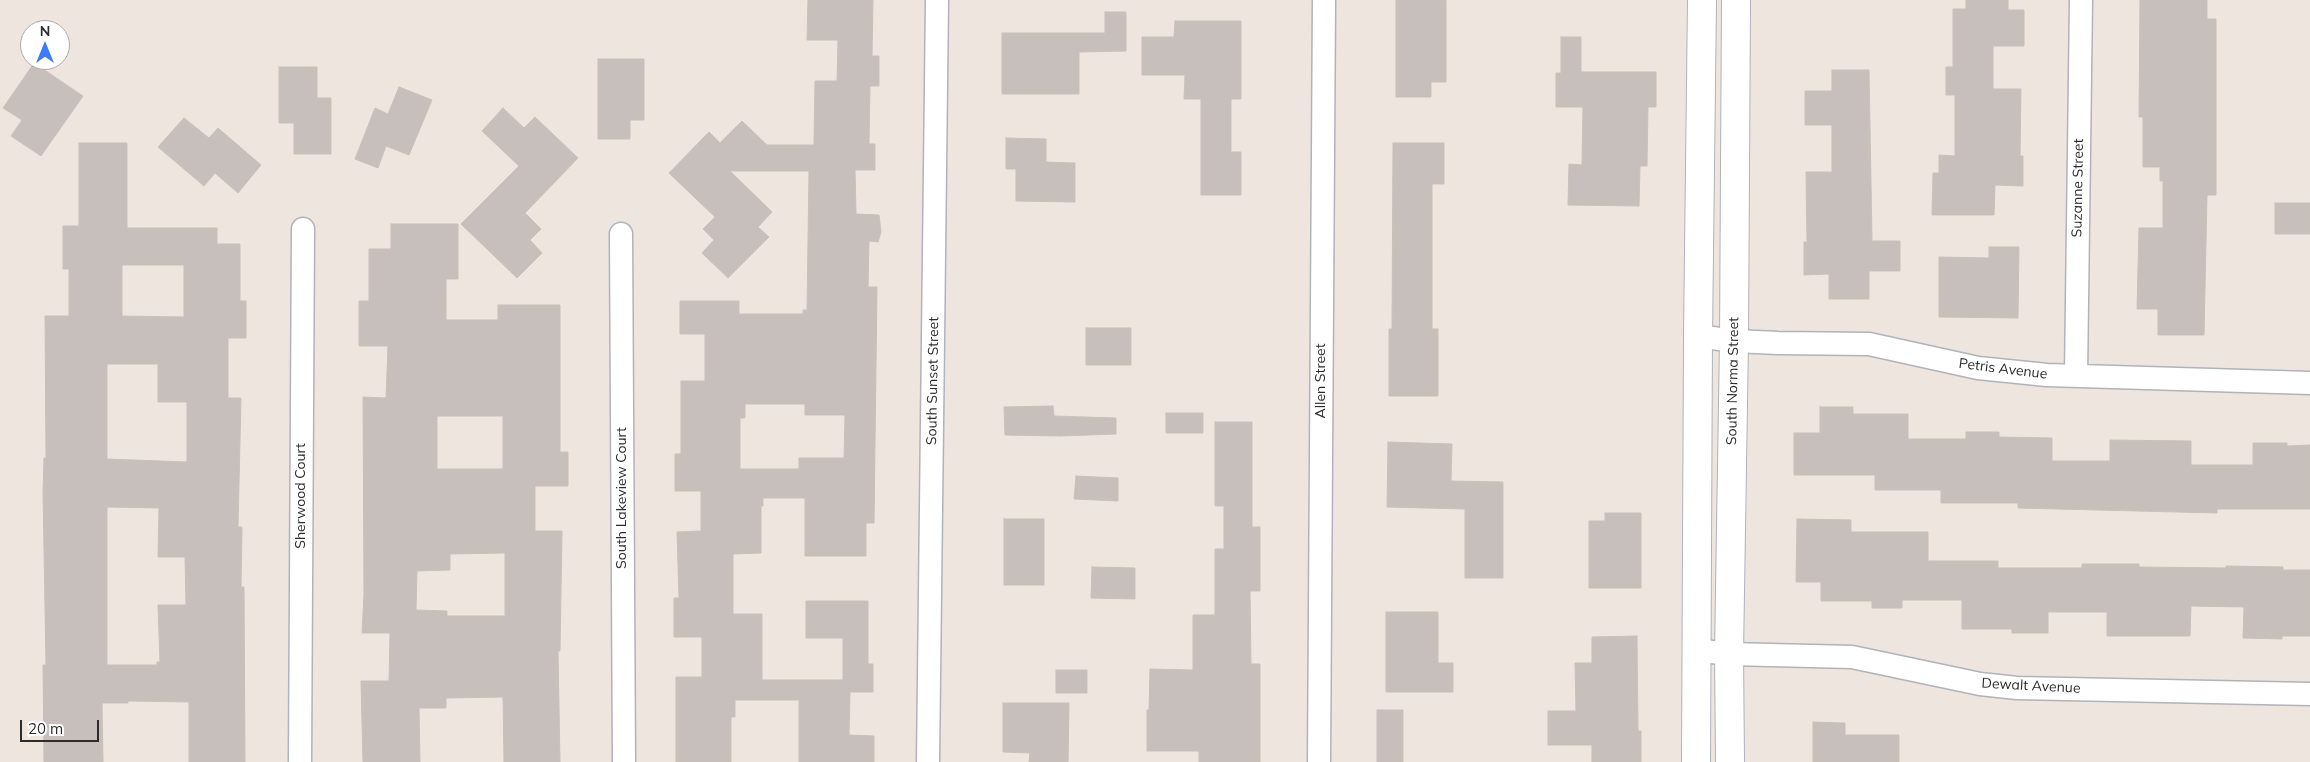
<!DOCTYPE html>
<html>
<head>
<meta charset="utf-8">
<style>
	body { margin:0 }
	#map { position:relative; width:2310px; height:762px; overflow:hidden; background:#eee5de; font-family:Mulish,sans-serif }
	canvas { display:block }
	.north { position:absolute; left:20px; top:20px; width:50px; height:50px; box-sizing:border-box; background:#fff; border:1px solid #ababab; border-radius:50%; rotate:0deg; font-size:14px; font-weight:700; line-height:20px; text-align:center; color:#2c2c2c }
	.north::after { content:''; display:block; margin:auto; width:18px; height:22px; background:#3f7afa; clip-path:polygon(50% 0,100% 100%,50% 72%,0 100%) }
	.scale { position:absolute; left:20px; top:720px; width:79px; height:22px; box-sizing:border-box; border:2px solid #2c2c2c; border-top:0; padding-left:6px; font-size:15px; line-height:18px; white-space:nowrap; color:#2c2c2c; -webkit-text-stroke:4px #fff; paint-order:stroke }
</style>
</head>
<body>
<div id="map">
<canvas width="2310" height="762"></canvas>
<div class="north">N</div>
<div class="scale">20 m</div>
</div>
<script>
const g = document.querySelector('canvas').getContext('2d');
g.lineJoin = 'round';
function paint(path, color) {
  g.fillStyle = color;
  g.fill(path, 'evenodd');
}
function toPath(rows) {
  const path = new Path2D();
  for (const r of rows) {
    path.moveTo(r[0], r[1]);
    for (let i = 2; i < r.length; i += 2) path.lineTo(r[i], r[i + 1]);
  }
  return path;
}
function trace(path, color, width, dash) {
  g.strokeStyle = color;
  g.lineWidth = width;
  g.lineCap = dash ? 'butt' : 'round';
  g.setLineDash(dash || []);
  g.stroke(path);
}
function label(font, color, halo, rows, align = 'center') {
  g.font = font + ' Mulish,sans-serif';
  g.lineWidth = 4;
  g.setLineDash([]);
  g.textBaseline = 'middle';
  g.strokeStyle = halo;
  g.fillStyle = color;
  for (const [text, x, y, turn = 0] of rows) {
    g.save();
    g.translate(x, y);
    g.rotate((+turn || 0) * Math.PI / 180);
    g.textAlign = isNaN(turn) ? turn : align;
    if (halo) g.strokeText(text, 0, 0);
    g.fillText(text, 0, 0);
    g.restore();
  }
}
const building = toPath([
	[808,0,873,0,872,56,879,56,879,86,870,86,869,144,875,144,875,170,855,170,856,214,879,215,881,232,878,242,869,241,868,287,877,287,874,523,866,523,866,556,805,556,805,498,763,498,763,506,761,506,761,553,733,554,733,614,762,614,762,680,843,680,843,638,806,638,806,601,868,601,868,664,873,664,873,692,850,692,849,735,874,736,874,762,799,762,799,700,735,700,735,717,731,717,731,762,676,762,676,677,702,677,702,637,674,637,674,598,679,598,677,532,701,531,701,491,675,491,675,454,681,454,681,381,705,381,705,334,680,334,680,301,739,301,739,314,803,314,803,310,807,310,809,171,730,171,772,212,758,227,769,237,728,278,702,253,714,240,703,229,715,217,669,173,709,132,720,143,742,121,767,145,814,145,815,81,837,81,838,40,807,40,808,0],
	[745,404,805,404,805,415,845,415,844,458,799,458,799,469,740,469,740,418,745,418,745,404],
	[1396,0,1446,0,1446,82,1431,82,1431,97,1396,97,1396,0],
	[1966,0,2008,0,2008,10,2024,10,2024,46,1993,46,1993,89,2021,89,2020,156,2023,156,2023,186,1995,185,1994,215,1932,215,1933,173,1939,173,1939,155,1955,156,1955,95,1946,95,1946,67,1953,67,1953,9,1966,9,1966,0],
	[2140,0,2207,0,2207,19,2216,19,2216,195,2207,195,2204,335,2158,335,2158,309,2137,309,2139,228,2163,228,2163,181,2160,181,2160,167,2143,167,2143,117,2139,117,2140,0],
	[1105,12,1126,12,1126,51,1079,52,1079,94,1002,94,1002,33,1105,33,1105,12],
	[1175,21,1241,21,1241,99,1231,99,1231,152,1241,152,1241,195,1201,195,1201,99,1184,99,1185,75,1142,75,1142,37,1174,37,1175,21],
	[1561,37,1581,37,1581,72,1656,72,1656,107,1648,107,1647,166,1640,166,1639,206,1568,205,1569,164,1582,165,1583,107,1556,107,1556,73,1561,73,1561,37],
	[598,59,644,59,644,120,630,120,630,139,598,139,598,59],
	[34,63,83,96,41,156,11,136,22,120,3,108,34,63],
	[279,67,317,67,317,98,331,98,331,154,294,154,294,123,279,123,279,67],
	[1832,70,1869,70,1872,241,1900,241,1900,271,1869,271,1869,299,1829,299,1829,274,1804,275,1804,242,1807,242,1806,172,1832,172,1832,125,1805,125,1805,91,1832,91,1832,70],
	[399,87,432,100,409,155,386,146,378,168,355,159,375,108,388,114,399,87],
	[503,108,524,128,535,117,578,158,525,213,541,229,530,240,542,253,517,278,461,224,519,166,482,131,503,108],
	[184,118,209,138,218,128,261,165,238,193,215,173,204,186,158,147,184,118],
	[1006,138,1046,139,1046,162,1075,163,1075,202,1016,201,1016,169,1006,169,1006,138],
	[79,143,127,143,127,228,217,228,217,244,240,244,240,301,246,301,246,338,228,338,228,398,241,398,238,527,242,527,241,587,244,587,245,762,189,762,189,702,128,701,128,703,102,703,103,762,44,762,43,665,46,665,43,492,44,458,46,458,45,316,69,316,69,269,63,269,63,226,79,226,79,143],
	[122,265,184,265,184,317,122,316,122,265],
	[107,364,158,364,158,402,187,402,187,462,107,459,107,364],
	[107,507,159,508,158,557,185,557,186,605,158,605,160,662,157,662,157,665,107,665,107,507],
	[1393,143,1444,143,1444,184,1432,184,1432,329,1438,329,1438,396,1389,396,1389,329,1392,329,1393,143],
	[2275,203,2310,203,2310,234,2275,234,2275,203],
	[391,224,458,224,458,279,446,279,446,320,498,320,498,305,560,305,560,452,568,452,568,486,535,486,535,531,562,531,560,651,558,651,560,762,504,762,503,697,446,698,446,708,419,708,420,762,363,762,361,681,389,681,390,633,362,633,364,594,363,397,386,398,388,346,359,346,359,301,369,301,369,249,391,249,391,224],
	[437,416,503,416,503,469,437,469,437,416],
	[505,553,505,616,447,616,447,611,416,610,417,571,450,570,450,554,505,553],
	[1989,247,2019,247,2018,318,1939,317,1939,257,1989,258,1989,247],
	[1086,328,1131,328,1131,365,1086,365,1086,328],
	[1053,406,1054,416,1116,418,1116,434,1060,436,1005,435,1004,407,1053,406],
	[1820,407,1853,407,1853,414,1908,414,1908,439,1966,439,1966,432,1999,432,1999,437,2052,438,2052,461,2110,461,2110,440,2191,441,2191,465,2253,465,2253,443,2287,443,2287,446,2310,445,2310,509,2217,509,2217,513,2018,508,2018,503,1941,503,1941,490,1875,490,1875,475,1794,475,1794,433,1820,433,1820,407],
	[1166,413,1203,413,1203,433,1166,433,1166,413],
	[1215,422,1252,422,1252,527,1260,527,1260,591,1250,591,1251,664,1260,664,1260,762,1199,762,1199,751,1147,751,1147,710,1149,710,1150,669,1193,670,1193,615,1215,615,1215,549,1224,549,1224,506,1215,506,1215,422],
	[1388,442,1452,444,1451,481,1503,482,1503,578,1465,578,1465,509,1387,507,1388,442],
	[1076,476,1118,478,1118,501,1074,499,1076,476],
	[1605,513,1641,513,1641,588,1589,588,1589,521,1605,521,1605,513],
	[1004,519,1044,519,1044,585,1004,585,1004,519],
	[1797,519,1851,520,1851,532,1928,532,1928,561,1998,561,1998,568,2082,568,2082,564,2139,564,2139,567,2226,568,2226,566,2283,567,2283,570,2310,570,2310,636,2282,636,2282,639,2243,638,2244,607,2191,606,2190,636,2107,636,2107,612,2048,612,2048,633,2012,633,2012,629,1962,629,1962,600,1902,600,1902,608,1872,608,1872,601,1821,601,1821,582,1796,582,1797,519],
	[1092,567,1135,568,1135,599,1091,598,1092,567],
	[1386,612,1438,612,1438,663,1453,663,1453,692,1386,692,1386,612],
	[1637,636,1638,731,1641,731,1641,762,1592,762,1592,745,1548,745,1548,711,1576,711,1575,663,1592,663,1592,637,1637,636],
	[1056,670,1087,670,1087,693,1056,693,1056,670],
	[1003,703,1069,703,1068,762,1029,762,1030,753,1003,752,1003,703],
	[1377,710,1403,710,1403,762,1377,762,1377,710],
	[1813,722,1845,723,1845,735,1899,735,1899,762,1813,762,1813,722]
]);
paint(building, '#c6bfbb');
trace(building, '#c9c1b8', 1);
const street = toPath([
	[621,234,624,762],
	[1698,336,1734,341,1778,343,1869,344,1978,368,2047,375,2310,383],
	[2076,376,2081,0],
	[1695,650,1729,654,1852,657,1980,684,2017,688,2310,694],
	[300,762,303,229],
	[928,762,937,0],
	[1319,762,1324,0]
]);
const secondary = toPath([
	[1696,762,1698,336,1702,0],
	[1730,762,1729,654,1734,341,1736,0]
]);
trace(street, '#afb3bc', 25);
trace(secondary, '#afb3bc', 30);
trace(street, '#fff', 22);
trace(secondary, '#fff', 28);
label('14px', '#2c2c2c', '#fff', [
	["Suzanne Street",2078,188,-89],
	["Petris Avenue",2003,369,7],
	["South Sunset Street",933,381,-89],
	["Allen Street",1321,381,-90],
	["South Norma Street",1733,381,-89],
	["Sherwood Court",301,496,-90],
	["South Lakeview Court",622,498,-90],
	["Dewalt Avenue",2031,686,3]
]);
</script>
</body>
</html>
